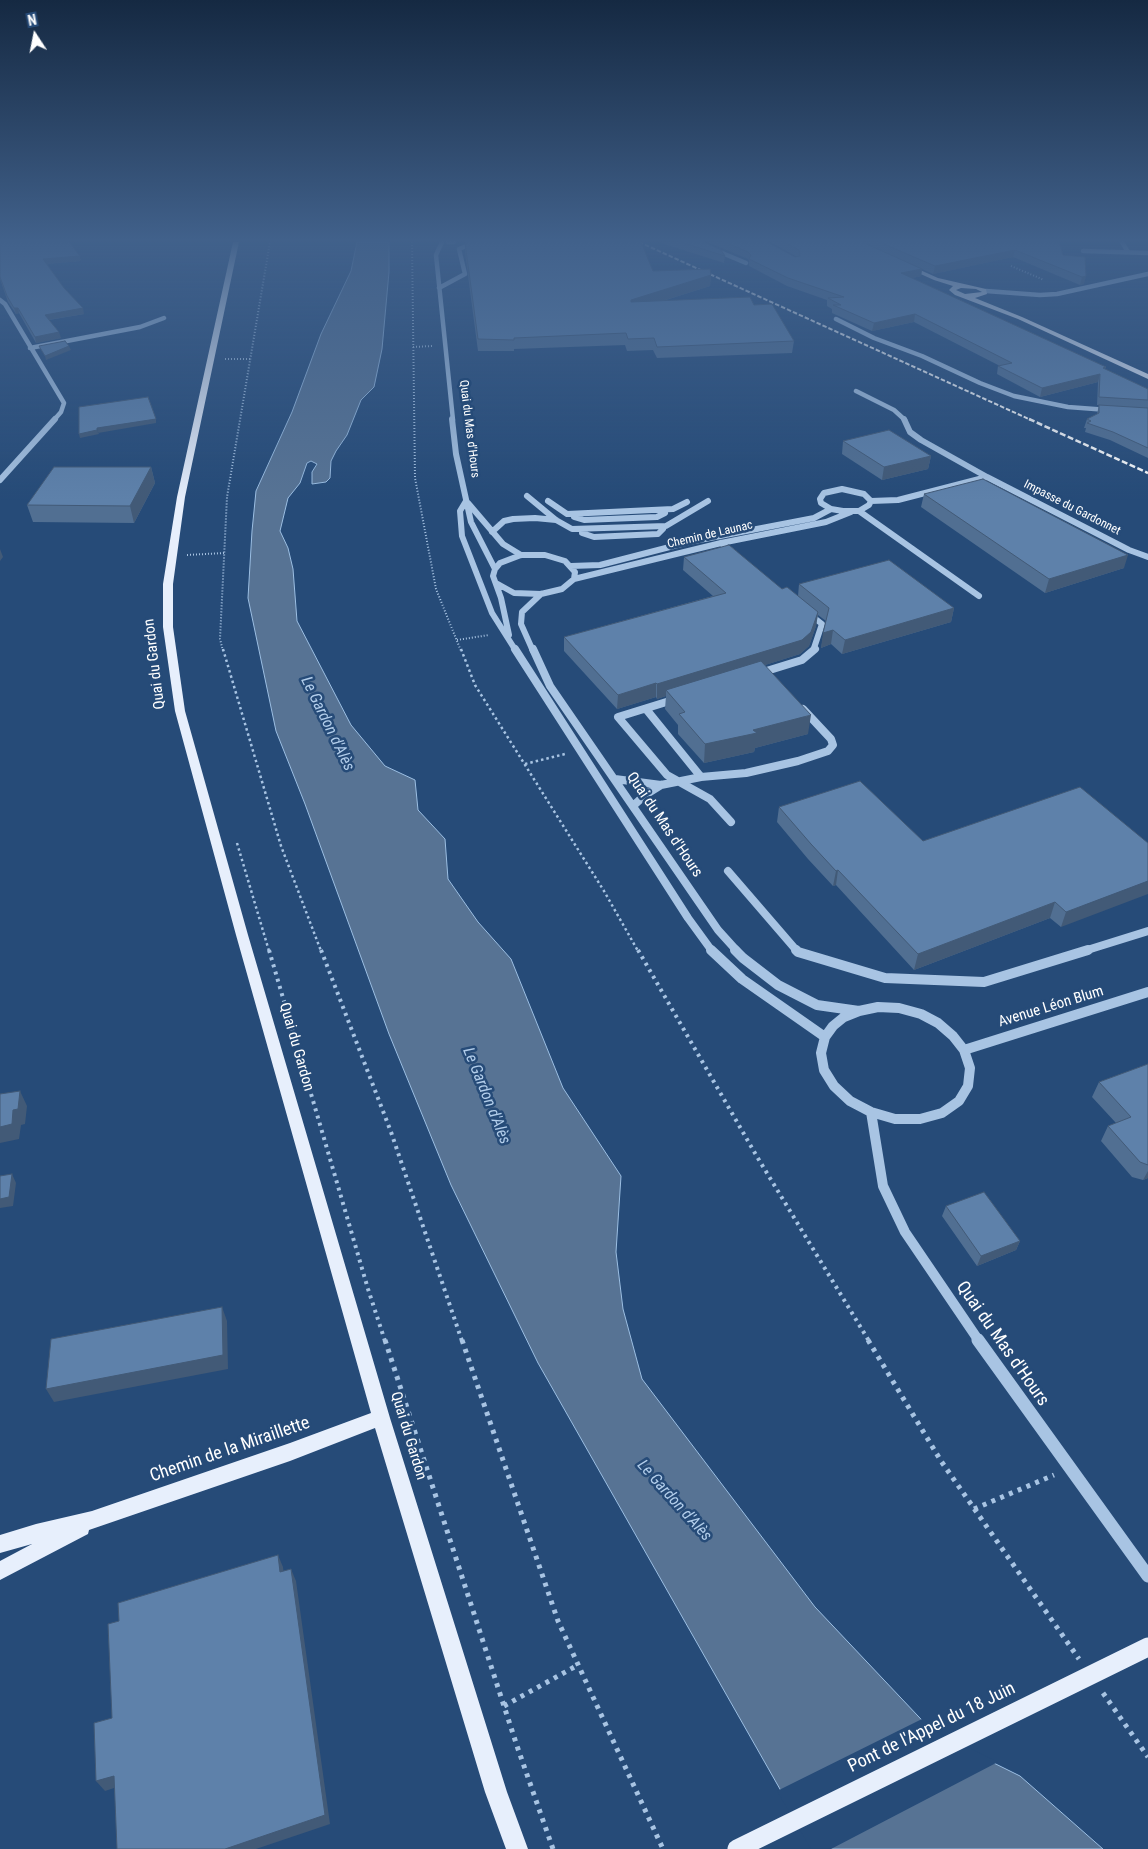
<!DOCTYPE html>
<html>
<head>
<meta charset="utf-8">
<style>
	body { margin:0 }
	#map { position:relative; width:1148px; height:1849px; overflow:hidden; background:#264b78; font-family:"Roboto Condensed",sans-serif }
	canvas { display:block }
	.north { position:absolute; left:10px; top:10px; width:50px; height:50px; -webkit-text-stroke:4px #264b78; paint-order:stroke; rotate:349deg; font-size:14px; font-weight:700; line-height:20px; text-align:center; color:#fff }
	.north::after { content:''; display:block; margin:auto; width:18px; height:22px; background:#fff; clip-path:polygon(50% 0,100% 100%,50% 72%,0 100%) }
</style>
</head>
<body>
<div id="map">
<canvas width="1148" height="1849"></canvas>
<div class="north">N</div>
</div>
<script>
const g = document.querySelector('canvas').getContext('2d');
g.lineJoin = 'round';
function paint(path, color) {
  g.fillStyle = color;
  g.fill(path, 'evenodd');
}
function toPath(rows) {
  const path = new Path2D();
  for (const r of rows) {
    path.moveTo(r[0], r[1]);
    for (let i = 2; i < r.length; i += 2) path.lineTo(r[i], r[i + 1]);
  }
  return path;
}
function trace(path, color, width, dash) {
  g.strokeStyle = color;
  g.lineWidth = width;
  g.lineCap = dash ? 'butt' : 'round';
  g.setLineDash(dash || []);
  g.stroke(path);
}
function label(font, color, halo, rows, align = 'center') {
  g.font = font + ' "Roboto Condensed",sans-serif';
  g.lineWidth = 5;
  g.setLineDash([]);
  g.textBaseline = 'middle';
  g.strokeStyle = halo;
  g.fillStyle = color;
  for (const [text, x, y, turn = 0] of rows) {
    g.save();
    g.translate(x, y);
    g.rotate((+turn || 0) * Math.PI / 180);
    g.textAlign = isNaN(turn) ? turn : align;
    if (halo) g.strokeText(text, 0, 0);
    g.fillText(text, 0, 0);
    g.restore();
  }
}
const water = toPath([
	[357,242,389,242,389,272,382,349,374,387,361,400,347,435,336,451,331,461,330,478,326,482,312,484,312,472,317,464,311,461,307,463,300,483,288,498,280,531,288,548,293,569,297,621,351,725,385,766,415,780,418,810,445,839,448,879,478,922,511,959,563,1088,621,1176,616,1252,623,1309,642,1379,815,1607,935,1734,1020,1776,1103,1849,814,1849,538,1363,451,1185,389,1034,305,804,276,731,248,598,252,531,256,491,292,412,321,334,351,271,357,242]
]);
paint(water, '#577394');
trace(water, '#9cbfe3', 1);
paint(toPath([
	[924,1718,937,1732,998,1762,831,1849,811,1849,777,1791]
]), '#264b78');
trace(toPath([
	[412,242,415,478,436,589,461,651],
	[1011,266,1044,280],
	[413,347,432,346],
	[225,359,251,359],
	[187,555,224,553],
	[457,640,489,635],
	[223,651,220,639,227,497,270,242]
]), '#a8c4e3', 2, [1, 2]);
trace(toPath([
	[223,649,281,846,321,951],
	[461,649,475,685,604,891,638,951],
	[525,764,565,754],
	[237,843,269,951]
]), '#a8c4e3', 2.5, [2.5, 3]);
trace(toPath([
	[269,950,368,1289,385,1341],
	[321,950,391,1132,462,1341],
	[638,950,756,1155,869,1341]
]), '#a8c4e3', 4, [3, 4.5]);
trace(toPath([
	[385,1340,517,1746,553,1849],
	[462,1340,558,1621,663,1849],
	[868,1340,941,1461,1079,1659],
	[974,1509,1054,1475],
	[1103,1693,1148,1757],
	[504,1706,578,1665]
]), '#a8c4e3', 5, [4, 5.5]);
trace(toPath([
	[442,242,436,255,453,420],
	[448,242,454,242],
	[696,242,746,263],
	[1122,242,1128,252],
	[1083,251,1148,253],
	[439,288,465,274,459,249,471,244,468,242],
	[986,291,1040,295,1057,294,1148,274],
	[0,300,5,304,64,403,61,412,54,420],
	[836,319,874,338,922,356,980,383,1014,396,1068,407,1108,410],
	[30,348,140,327,164,318],
	[856,391,894,410,905,420]
]), '#a8c4e3', 4.5);
trace(toPath([
	[452,419,456,454,471,522,495,569],
	[987,477,1129,550,1148,557],
	[0,480,55,419],
	[842,489,864,494,871,501,869,505,859,511,843,511,831,509,821,503,820,499,824,493,842,489],
	[527,496,556,520,572,529,666,526,708,501],
	[466,501,460,511,462,536,492,613,516,651],
	[548,501,567,514,673,509,687,502],
	[871,501,898,500,987,477,921,440,910,432,904,419],
	[468,503,503,544,521,555],
	[859,511,979,596],
	[574,517,584,520,657,517,665,513],
	[492,532,504,521,513,519,535,518,556,520],
	[582,533,594,537,658,534,663,529],
	[721,543,734,553],
	[571,566,600,565,689,542,814,518,831,509],
	[574,579,721,543,826,522,851,512],
	[496,583,514,593,541,594,562,589,574,579,575,572,565,561,545,555,521,555,500,563,495,569,493,576,501,598,509,635],
	[808,613,822,624,813,651],
	[533,651,521,624,522,612,541,594]
]), '#a8c4e3', 6);
trace(toPath([
	[515,649,688,918,712,951],
	[533,649,550,686,718,930,737,951],
	[760,673,802,660,815,649],
	[676,699,618,717,667,775,710,799,731,822],
	[646,709,701,777],
	[615,779,661,785,701,777,746,773,798,761,828,751,833,745,831,739,803,709],
	[633,806,645,795,661,785],
	[728,871,797,951],
	[1084,951,1148,931]
]), '#a8c4e3', 8);
trace(toPath([
	[711,950,742,979,825,1037],
	[735,950,743,958,778,985,817,1005,859,1011],
	[796,950,798,952,885,978,984,982,1088,950],
	[878,1007,899,1008,921,1014,938,1023,953,1036,964,1050,970,1068,968,1086,959,1101,942,1113,920,1119,895,1119,871,1112,850,1101,834,1086,824,1070,821,1053,825,1037,833,1026,844,1017,859,1011,878,1007],
	[964,1050,1148,992],
	[871,1112,883,1186,905,1232,979,1341]
]), '#a8c4e3', 10);
trace(toPath([
	[978,1340,1148,1576]
]), '#a8c4e3', 13);
paint(toPath([
	[233,242,239,242,185,497,173,584,173,627,185,711,248,935,390,1418,507,1792,528,1849,506,1849,485,1792,375,1428,290,1461,89,1530,88,1534,0,1580,0,1561,32,1544,0,1553,0,1535,36,1524,92,1511,290,1443,371,1413,236,935,175,711,163,627,163,584,177,497,233,242],
	[905,265,909,265,938,278,986,289,987,294,975,298,1022,317,1148,374,1148,379,1018,319,955,295,949,290,953,286,934,280,905,267,905,265],
	[961,288,976,289,982,292,965,294,956,290,961,288]
]), '#e7effc');
trace(toPath([
	[639,242,1031,420]
]), '#fff', 2, [4.5, 2]);
trace(toPath([
	[1029,419,1148,473]
]), '#fff', 2.5, [6, 2.5]);
trace(toPath([
	[737,1849,1148,1647]
]), '#e7effc', 19);
paint(toPath([
	[0,242,81,261,47,264,64,288,84,314,49,320,61,338,36,343,19,313,16,314,8,302,0,279],
	[465,242,653,271,711,275,710,286,663,301,754,305,794,341,792,353,657,358,653,350,627,351,625,345,514,349,514,351,478,351,465,253],
	[659,242,704,242,725,256,724,263,667,245],
	[707,242,767,242,795,257,797,257,770,242,1059,242,1063,255,1085,257,1084,284,1080,285,1013,257,933,274,913,265,922,269,921,276,912,278,1106,367,1105,369,1148,389,1148,458,1110,440,1085,432,1086,428,1084,428,1087,419,1097,414,1099,405,1097,405,1098,382,1040,397,997,374,998,366,1000,366,914,322,872,331,832,313,832,309,827,306,827,300,787,286,749,266,749,261,748,259],
	[843,441,931,456,928,469,882,480,842,454],
	[151,467,155,483,134,523,33,522,27,505],
	[924,494,1124,568,1045,593,921,507],
	[684,557,782,589,798,596,799,584,954,608,951,622,842,654,831,644,821,648,826,621,818,615,816,626,809,646,800,654,765,665,808,734,755,748,754,752,704,763,678,734,678,725,665,709,666,696,657,699,656,697,617,709,564,651,564,637,713,596,683,570],
	[779,807,923,841,1148,843,1061,927,1050,918,914,970,836,885,833,886,808,859,777,822],
	[1148,1064,1148,1178,1143,1180,1132,1177,1101,1141,1108,1126,1116,1123,1092,1097,1099,1082],
	[946,1206,1020,1241,1016,1250,977,1266,942,1216]
]), '#516f92');
paint(toPath([
	[1015,250,1013,257,933,274,935,266],
	[80,256,81,261,45,264,43,259],
	[922,269,921,276,900,281,901,273],
	[711,275,710,286,630,311,631,300],
	[1086,276,1084,284,1080,285,1082,277],
	[14,308,18,308,19,313,16,314],
	[83,308,84,314,47,320,45,315],
	[915,314,914,322,872,331,874,323],
	[59,332,61,338,36,343,35,337],
	[69,346,71,350,46,360,45,356],
	[1100,374,1098,382,1040,397,1042,388],
	[156,419,156,423,98,433,97,428],
	[97,430,99,434,80,438,79,434],
	[931,456,928,469,882,480,884,467],
	[151,467,155,483,134,523,130,506],
	[0,549,3,557,0,561],
	[1128,555,1124,568,1045,593,1049,579],
	[954,608,951,622,842,654,845,640],
	[818,612,816,626,809,646,800,654,670,695,666,690,666,696,657,699,657,684],
	[833,630,831,644,821,648,823,633],
	[656,683,656,697,617,709,618,695],
	[811,715,808,734,755,748,754,752,704,763,705,744,753,730],
	[838,870,836,885,833,886,836,871],
	[1148,881,1148,894,1061,927,1066,912],
	[1055,902,1050,918,914,970,918,954],
	[20,1091,27,1106,25,1124,21,1125,19,1139,0,1143,0,1127,13,1110],
	[1148,1171,1148,1178,1143,1180],
	[12,1174,16,1183,13,1206,0,1208,0,1199],
	[1020,1241,1016,1250,977,1266,981,1256],
	[222,1307,227,1321,228,1369,54,1402,46,1389],
	[278,1555,283,1567,285,1584,280,1572],
	[291,1569,296,1581,330,1824,256,1849,225,1849],
	[114,1776,123,1785,105,1791,96,1781]
]), '#425a77');
const building = toPath([
	[0,242,69,242,80,256,43,259,64,288,83,308,45,315,59,332,35,337,18,308,14,308,7,296,0,277,0,242],
	[465,242,641,242,653,271,710,269,711,275,631,300,631,302,750,297,754,305,772,304,794,341,657,347,654,338,628,339,626,333,514,338,514,340,478,339,465,242],
	[680,242,704,242,721,250,725,256,680,242],
	[725,242,767,242,795,257,800,256,799,250,784,242,862,242,922,269,901,273,1106,367,1103,368,1148,389,1148,400,1099,397,1100,374,1042,388,998,366,1012,363,915,314,874,323,833,305,841,305,828,298,844,297,788,278,749,259,751,255,748,252,725,242],
	[879,242,1059,242,1063,255,1085,257,1086,276,1082,277,1015,250,935,266,879,242],
	[65,341,69,346,45,356,39,346,65,341],
	[148,397,156,419,97,428,97,430,79,434,79,407,148,397],
	[1099,405,1148,408,1148,448,1113,432,1087,423,1091,421,1087,419,1099,413,1099,405],
	[889,430,931,456,884,467,843,441,889,430],
	[54,467,151,467,130,506,27,505,54,467],
	[983,479,1128,555,1049,579,924,494,983,479],
	[729,545,782,589,787,587,818,612,811,632,802,640,657,684,656,683,618,695,564,637,726,593,684,557,729,545],
	[889,560,954,608,845,640,833,630,823,633,829,608,799,584,889,560],
	[761,661,811,715,753,730,757,733,705,744,679,714,685,712,666,690,761,661],
	[860,781,923,841,1080,787,1148,843,1148,881,1066,912,1055,902,918,954,838,870,836,871,811,844,779,807,860,781],
	[1148,1064,1148,1165,1140,1162,1108,1126,1131,1117,1099,1082,1148,1064],
	[20,1091,18,1109,13,1110,12,1124,0,1127,0,1094,20,1091],
	[12,1174,9,1197,0,1199,0,1176,12,1174],
	[984,1192,1020,1241,981,1256,946,1206,984,1192],
	[222,1307,223,1355,46,1389,51,1339,222,1307],
	[278,1555,280,1572,291,1569,325,1815,225,1849,117,1849,114,1776,96,1781,94,1723,112,1718,108,1624,119,1621,118,1603,278,1555]
]);
paint(building, '#5e81aa');
trace(building, '#425a77', 1);
const sky = g.createLinearGradient(0, 0, 0, 501);
sky.addColorStop(0, '#152942');
sky.addColorStop(0.48, '#41618b');
sky.addColorStop(1, '#41618b00');
g.fillStyle = sky;
g.fillRect(0, 0, 1148, 501);
label('12px', '#fff', '#264b78', [
	["Quai du Mas d'Hours",469,429,83],
	["Impasse du Gardonnet",1072,508,27],
	["Chemin de Launac",710,535,-13]
]);
label('15px', '#fff', '#264b78', [
	["Quai du Gardon",155,664,-97],
	["Quai du Mas d'Hours",664,825,56],
	["Avenue Léon Blum",1051,1007,-17],
	["Quai du Gardon",296,1047,74],
	["Quai du Gardon",408,1436,73]
]);
label('italic 16px', '#b3ceeb', '#264b78', [
	["Le Gardon d'Alès",327,724,64],
	["Le Gardon d'Alès",486,1096,68],
	["Le Gardon d'Alès",674,1501,48]
]);
label('18px', '#fff', '#264b78', [
	["Quai du Mas d'Hours",1002,1344,55],
	["Chemin de la Miraillette",230,1450,-19],
	["Pont de l'Appel du 18 Juin",932,1728,-26]
]);
</script>
</body>
</html>
